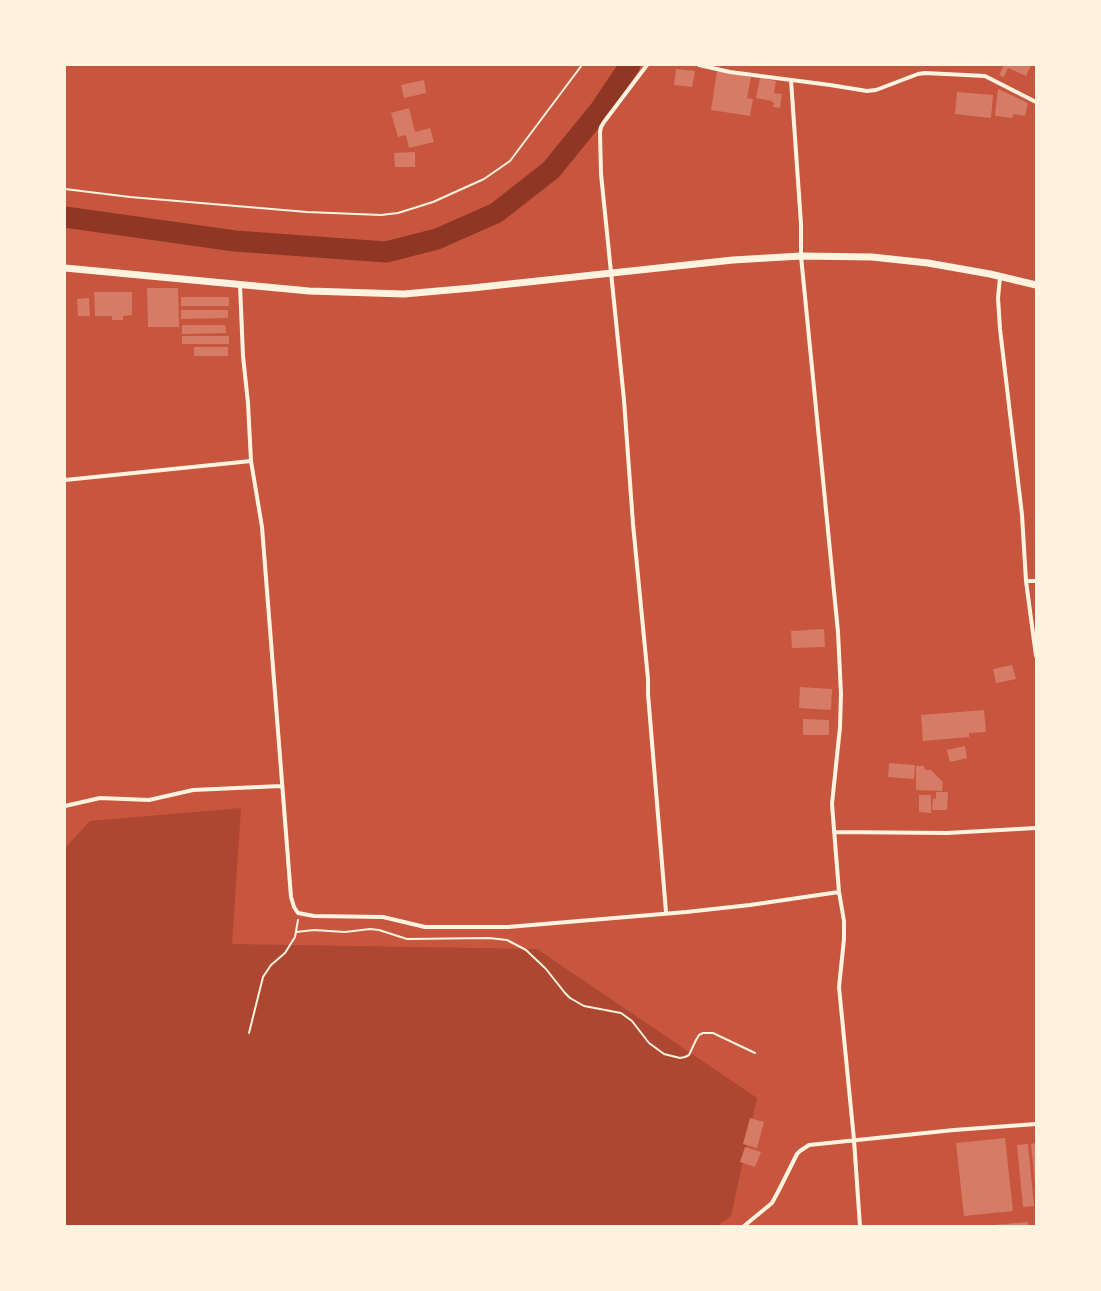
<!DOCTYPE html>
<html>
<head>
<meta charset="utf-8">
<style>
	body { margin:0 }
	#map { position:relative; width:1101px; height:1291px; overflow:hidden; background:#c8553d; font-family:"Asap Condensed",sans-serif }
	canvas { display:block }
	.frame { position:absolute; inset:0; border:66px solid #fff3e0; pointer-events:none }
</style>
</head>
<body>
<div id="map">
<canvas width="1101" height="1291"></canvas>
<div class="frame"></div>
</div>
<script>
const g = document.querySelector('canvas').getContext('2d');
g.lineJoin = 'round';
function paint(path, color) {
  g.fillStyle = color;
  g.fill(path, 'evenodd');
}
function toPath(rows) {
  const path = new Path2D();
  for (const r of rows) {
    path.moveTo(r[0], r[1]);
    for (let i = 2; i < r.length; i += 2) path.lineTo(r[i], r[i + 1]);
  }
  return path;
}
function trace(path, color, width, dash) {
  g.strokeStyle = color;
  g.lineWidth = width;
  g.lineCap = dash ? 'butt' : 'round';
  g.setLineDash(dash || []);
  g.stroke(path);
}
paint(toPath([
	[241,808,232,944,537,949,757,1098,731,1216,717,1226,65,1226,65,848,90,821]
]), '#ae4732');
trace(toPath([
	[65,217,235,241,386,252,437,239,496,213,551,170,599,111,630,65]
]), '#8f3625', 21);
paint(toPath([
	[1004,65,1031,65,1026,76,1008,68,1004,77,999,75],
	[676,69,695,71,692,87,674,85],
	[717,71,751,77,747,98,753,99,750,116,711,110],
	[760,78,776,81,774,93,782,94,780,108,773,107,774,103,772,102,772,101,756,98],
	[424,80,426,93,404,98,401,85],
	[998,89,1028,103,1025,116,1014,114,1012,118,996,116,995,115],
	[957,92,993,95,991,118,955,114],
	[409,108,415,132,430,128,434,142,409,148,406,135,398,137,391,113],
	[415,152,415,167,395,167,394,153],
	[147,288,178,288,179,327,148,327],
	[94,292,132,292,132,315,123,316,123,320,112,320,112,316,95,316],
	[181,297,229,297,229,306,181,306],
	[89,298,90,316,78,316,77,299],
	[181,310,228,310,228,318,181,319],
	[182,325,225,325,226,333,182,334],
	[182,336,229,336,229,344,182,344],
	[194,347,228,347,228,356,194,356],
	[824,629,825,647,792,648,791,631],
	[1012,665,1016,679,996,683,993,669],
	[800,687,832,689,831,710,799,708],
	[984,710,986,732,969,733,969,737,923,741,921,715],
	[803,719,829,720,829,735,803,735],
	[965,746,967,758,950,762,947,750],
	[889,763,915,765,914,779,888,777],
	[916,766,924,766,925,770,931,770,943,782,942,791,916,790],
	[936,792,948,792,947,810,932,810,933,798,936,799],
	[919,795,931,795,931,813,919,812],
	[750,1118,764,1122,757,1148,743,1144],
	[1005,1138,1013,1211,964,1216,956,1143],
	[1036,1143,1036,1184,1035,1184,1031,1144],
	[1028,1144,1034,1206,1023,1207,1017,1145],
	[745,1147,761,1152,755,1167,740,1162],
	[1028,1222,1028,1226,993,1226,993,1225]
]), '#d67c66');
trace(toPath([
	[65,189,130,197,307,212,381,215,398,213,433,202,484,179,510,161,582,65],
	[296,932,314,930,345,932,370,929,379,930,407,939,489,938,507,940,526,950,546,969,565,993,570,998,584,1006,621,1013,632,1021,649,1043,664,1054,680,1058,685,1057,689,1055,696,1040,699,1035,703,1033,713,1033,755,1053],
	[249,1033,263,977,271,965,285,953,295,937,298,920]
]), '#fff3e0', 2);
trace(toPath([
	[647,65,604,122,601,127,600,132,601,174,624,400,633,524,648,679,648,694,666,912],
	[699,65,730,72,830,85,867,91,876,90,918,74,925,73,985,76,1036,102],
	[791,80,801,224,801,256,838,632,841,694,840,727,832,804,839,892,844,921,844,939,839,987,854,1140,860,1226],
	[1000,277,998,298,1000,329,1022,515,1026,581,1036,656],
	[240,285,243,356,248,403,251,461,262,527,291,897,294,907,298,913,314,916,383,917,425,927,508,927,686,912,750,905,839,892],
	[65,480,251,461],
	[1026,581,1036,581],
	[65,806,100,798,149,800,193,790,281,786],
	[834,832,947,833,1036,828],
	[744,1226,772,1203,780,1188,797,1154,800,1151,809,1145,954,1130,1036,1124]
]), '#fff3e0', 4);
trace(toPath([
	[65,268,309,291,404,294,472,288,733,260,801,256,872,257,928,263,990,274,1036,285]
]), '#fff3e0', 7);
</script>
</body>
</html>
